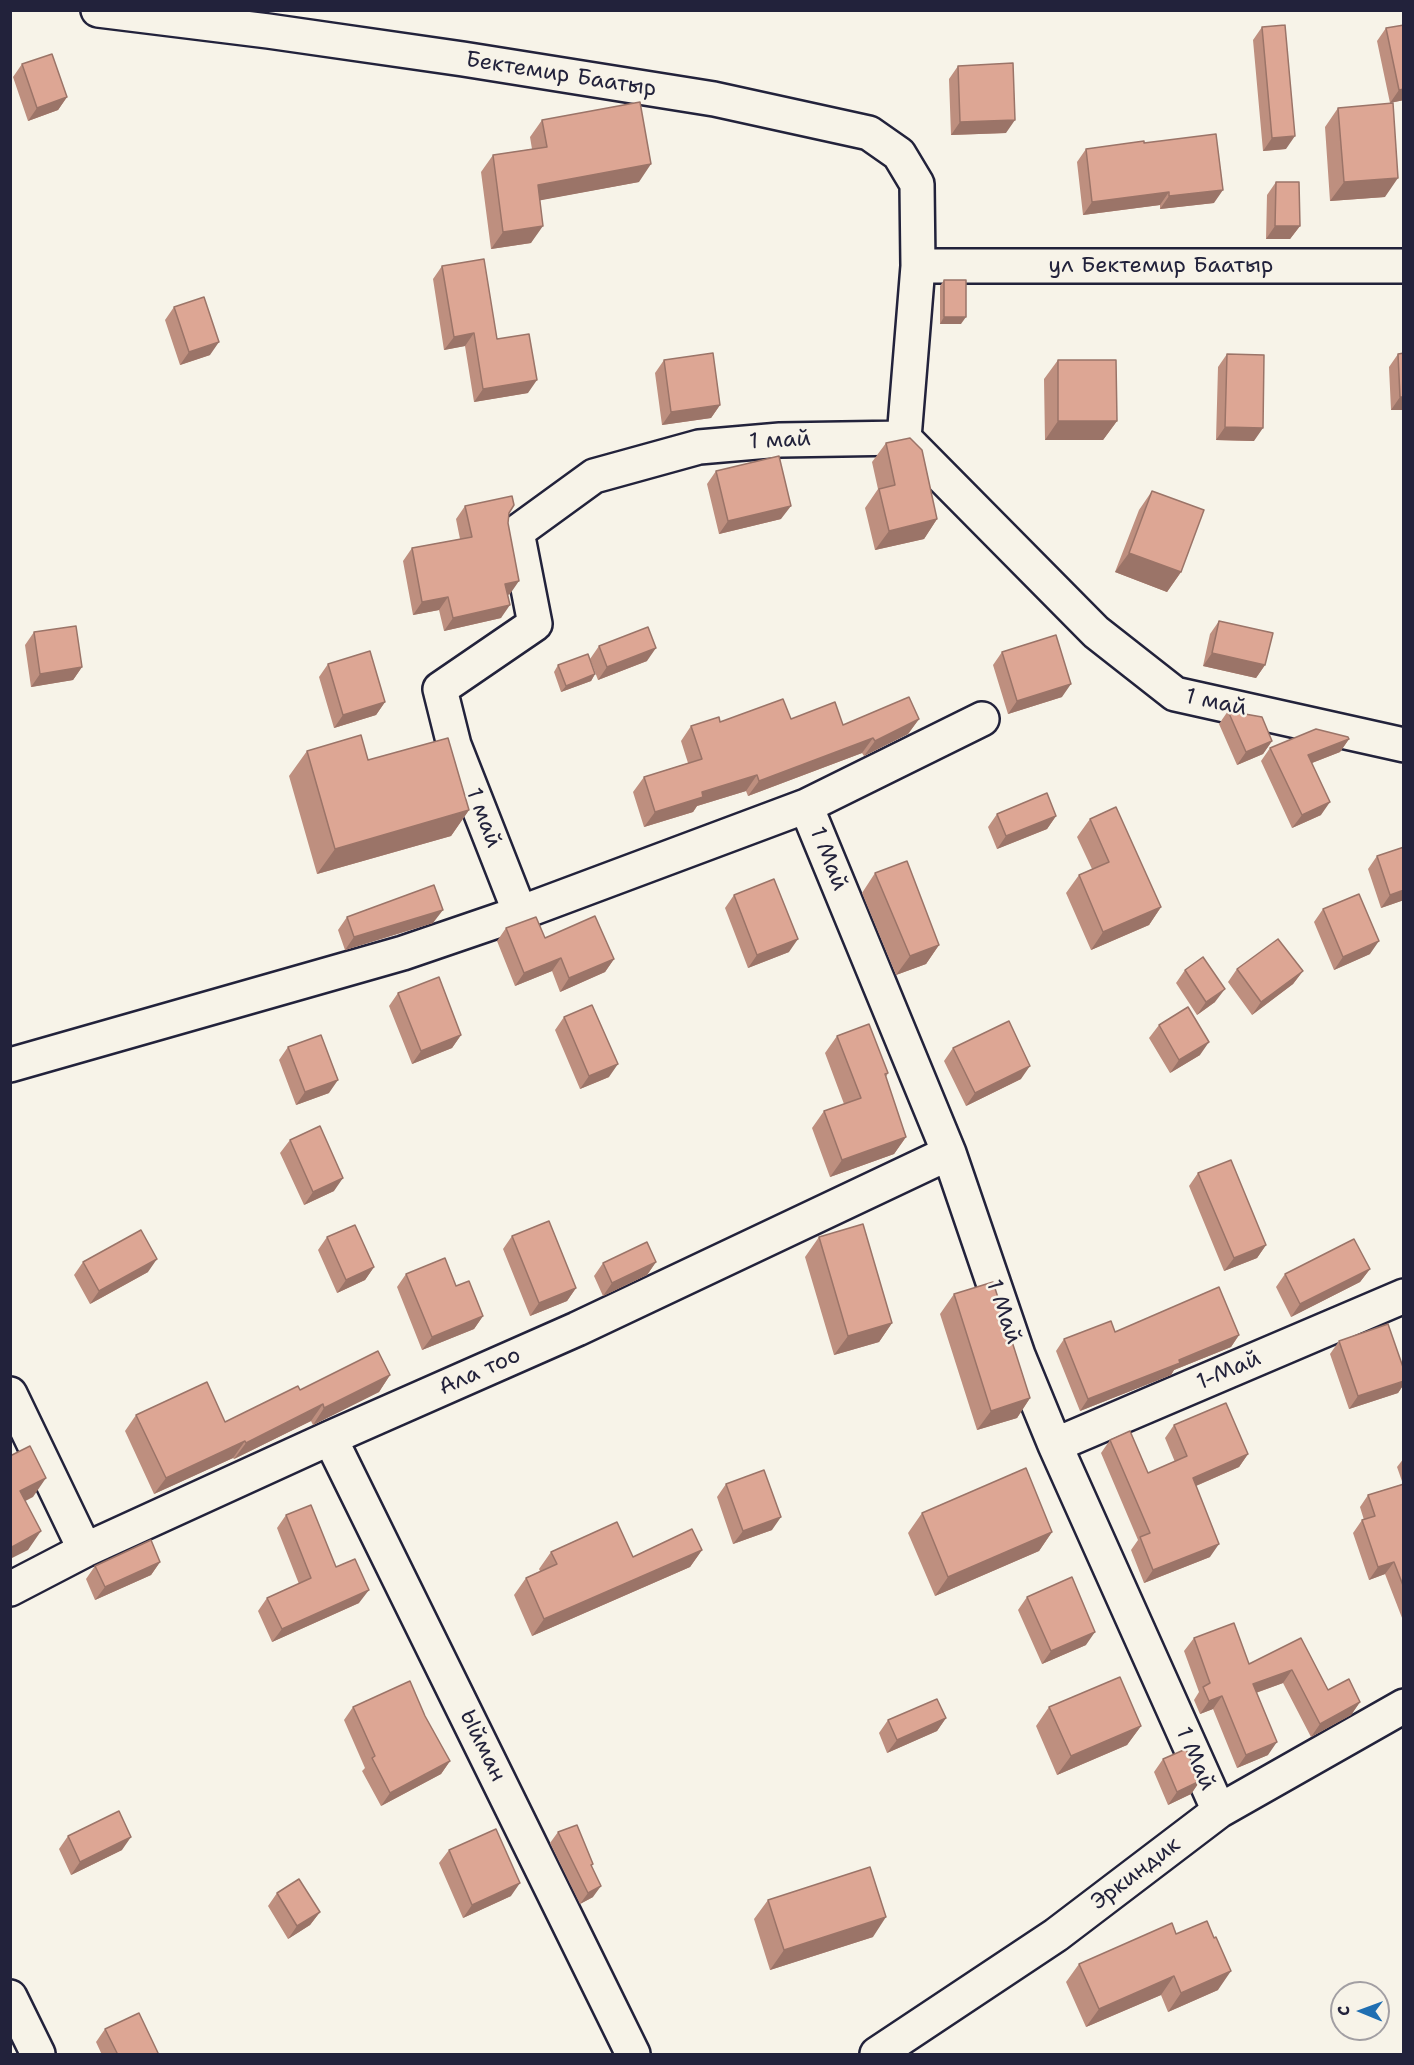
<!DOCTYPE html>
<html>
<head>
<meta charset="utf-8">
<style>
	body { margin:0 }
	#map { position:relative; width:1414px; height:2065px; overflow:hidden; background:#f7f3e8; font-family:"Shantell Sans",sans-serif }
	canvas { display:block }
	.frame { position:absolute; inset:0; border:12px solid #22223b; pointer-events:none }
	.north { position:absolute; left:1330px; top:1981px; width:60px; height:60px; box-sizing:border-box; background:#f7f3e8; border:2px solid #a29fa3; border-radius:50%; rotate:271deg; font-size:16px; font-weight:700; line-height:24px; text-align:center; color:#22223b }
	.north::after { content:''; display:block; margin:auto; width:21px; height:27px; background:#1f6fb2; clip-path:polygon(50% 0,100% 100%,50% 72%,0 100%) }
</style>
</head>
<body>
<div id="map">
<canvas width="1414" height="2065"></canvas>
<div class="frame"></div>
<div class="north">С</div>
</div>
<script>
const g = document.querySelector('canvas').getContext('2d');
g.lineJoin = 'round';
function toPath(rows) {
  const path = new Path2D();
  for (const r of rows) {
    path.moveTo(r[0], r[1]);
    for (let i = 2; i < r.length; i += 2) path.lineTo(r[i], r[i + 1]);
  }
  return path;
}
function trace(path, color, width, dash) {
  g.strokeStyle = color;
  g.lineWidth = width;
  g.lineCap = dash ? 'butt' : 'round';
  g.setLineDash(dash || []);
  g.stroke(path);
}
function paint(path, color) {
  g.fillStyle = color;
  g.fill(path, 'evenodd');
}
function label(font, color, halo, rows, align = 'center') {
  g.font = font + ' "Shantell Sans",sans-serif';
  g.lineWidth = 5;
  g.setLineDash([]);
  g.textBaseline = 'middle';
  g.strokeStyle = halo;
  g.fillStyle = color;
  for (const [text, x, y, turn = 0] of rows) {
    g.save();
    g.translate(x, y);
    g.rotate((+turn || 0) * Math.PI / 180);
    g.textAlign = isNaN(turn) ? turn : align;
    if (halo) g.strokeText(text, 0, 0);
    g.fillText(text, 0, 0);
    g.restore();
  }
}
const minor = toPath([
	[98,10,268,31,463,59,714,99,869,133,899,154,917,184,918,266,904,438],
	[918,266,1404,266],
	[806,806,949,1153,1018,1355,1055,1445,1219,1811],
	[520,913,454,745,440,689,535,624,517,532,594,476,699,447,780,440,904,438,1096,632,1175,694,1404,745],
	[10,1065,403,953,520,913,806,806,982,719],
	[10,1394,85,1550],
	[330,1438,633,2054],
	[1055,1445,1404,1296],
	[10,1589,85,1550,330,1438,577,1329,949,1153],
	[10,1997,38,2054],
	[877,2054,1056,1935,1219,1811,1404,1706]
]);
trace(minor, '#22223b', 38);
trace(minor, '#f7f3e8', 33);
paint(toPath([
	[1262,27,1286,149,1263,151,1253,40],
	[1386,28,1404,100,1390,103,1377,41],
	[22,64,67,97,58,110,28,121,13,77],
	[958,66,1006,133,951,135,949,79],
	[1338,108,1385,197,1330,201,1325,127],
	[542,120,639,182,540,200,531,243,491,249,481,172,493,155,532,149,530,137],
	[1144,143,1214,203,1160,209,1160,205,1083,215,1077,162,1086,149],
	[1276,182,1300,226,1290,239,1266,239,1267,195],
	[442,266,497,339,528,393,474,402,465,346,444,350,433,279],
	[944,280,961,324,940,324,940,286],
	[174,307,210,355,180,365,165,320],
	[1404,353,1404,410,1391,410,1389,367,1398,354],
	[1227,354,1254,441,1216,440,1218,367],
	[664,360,720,405,711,418,662,425,655,373],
	[1058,360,1117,421,1103,440,1045,440,1044,379],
	[886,443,937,519,924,539,875,550,865,508,878,489,872,462],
	[716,471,781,519,719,534,707,484],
	[1152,491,1181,572,1167,592,1115,572,1139,510],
	[465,506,509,513,508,523,510,594,508,595,501,618,444,631,439,610,413,615,403,561,412,548,460,539,456,519],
	[1219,621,1265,665,1256,678,1203,666,1210,634],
	[34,632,82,667,73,680,31,687,25,645],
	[599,646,647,661,598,680,590,659],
	[1002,652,1062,697,1008,714,993,665],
	[328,664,385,702,376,715,334,728,319,677],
	[558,665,595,674,591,681,561,692,554,672],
	[1228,711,1272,741,1263,754,1237,765,1219,724],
	[791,719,843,725,919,719,908,734,864,756,862,753,748,796,746,791,697,806,693,812,644,827,633,792,644,777,688,763,681,741,691,726,720,722],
	[1349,739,1340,752,1312,763,1321,815,1292,828,1261,761,1270,748],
	[307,751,368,760,469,810,451,836,317,874,289,776],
	[997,814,1056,816,1047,829,997,849,988,827],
	[1090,819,1161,907,1149,925,1091,950,1066,893,1079,875,1092,869,1077,837],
	[1404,847,1404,900,1381,908,1368,869,1377,856],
	[875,873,939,945,926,964,896,975,862,893],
	[734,895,789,952,748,968,725,908],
	[1323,909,1370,954,1334,970,1314,922],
	[347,917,433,923,345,950,338,930],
	[506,928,614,959,605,972,560,992,552,971,515,986,497,941],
	[1237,969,1303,971,1293,984,1252,1015,1228,982],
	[1185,970,1215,1002,1197,1015,1176,983],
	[398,993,461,1035,452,1048,412,1064,389,1006],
	[564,1017,609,1077,580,1089,555,1030],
	[1159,1025,1200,1055,1170,1073,1149,1038],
	[837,1036,888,1073,886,1077,906,1137,894,1154,830,1177,812,1128,824,1111,844,1104,825,1053],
	[288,1047,329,1093,296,1105,279,1060],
	[953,1048,1021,1079,966,1106,944,1061],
	[290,1140,334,1191,304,1205,280,1153],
	[1198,1173,1266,1245,1257,1258,1224,1271,1189,1186],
	[512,1236,576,1288,567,1301,530,1316,503,1249],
	[327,1237,374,1267,365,1280,337,1293,318,1250],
	[819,1237,892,1323,879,1342,834,1355,805,1257],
	[83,1262,148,1272,90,1304,74,1275],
	[656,1262,647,1275,603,1296,594,1276,603,1263],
	[1370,1269,1360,1282,1291,1317,1276,1287,1285,1274],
	[406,1274,456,1286,483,1316,474,1329,422,1350,397,1287],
	[954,1294,1030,1398,1017,1418,977,1430,940,1314],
	[1115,1332,1239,1335,1231,1347,1174,1370,1171,1375,1080,1411,1056,1351,1064,1339],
	[1339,1341,1404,1370,1404,1384,1398,1393,1349,1409,1330,1354],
	[390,1375,379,1392,313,1425,311,1421,234,1459,233,1458,154,1494,125,1431,136,1415,225,1422,300,1390],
	[1174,1425,1248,1454,1239,1467,1196,1486,1210,1557,1144,1583,1131,1550,1138,1540,1101,1453,1110,1440,1148,1473,1175,1462,1165,1438],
	[1404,1458,1404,1623,1385,1574,1369,1580,1353,1533,1362,1520,1364,1520,1360,1507,1368,1495,1403,1484,1397,1467],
	[726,1484,772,1530,733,1544,717,1497],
	[922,1513,1052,1532,1039,1551,935,1596,908,1533],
	[286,1515,359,1603,272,1642,258,1611,267,1598,299,1584,277,1528],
	[702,1550,690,1567,532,1636,514,1595,526,1578,540,1571,539,1569,551,1552,633,1557],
	[160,1562,151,1575,95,1600,86,1579,95,1566],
	[1027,1597,1086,1645,1042,1664,1018,1610],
	[1194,1638,1249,1664,1301,1638,1328,1690,1360,1702,1351,1715,1311,1737,1283,1683,1256,1693,1268,1755,1237,1768,1213,1709,1200,1714,1194,1700,1199,1692,1184,1651],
	[353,1707,425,1716,450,1761,441,1774,381,1806,362,1771,365,1768,344,1720],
	[1049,1707,1141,1726,1127,1745,1057,1775,1036,1726],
	[946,1718,937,1731,887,1753,879,1733,888,1720],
	[1163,1759,1200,1781,1191,1794,1168,1805,1154,1772],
	[558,1832,593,1864,591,1866,593,1897,580,1904,550,1843],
	[68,1836,122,1850,71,1875,59,1849],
	[449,1850,511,1896,463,1918,439,1863],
	[277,1893,320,1912,310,1925,288,1939,268,1906],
	[768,1900,873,1937,770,1970,754,1919],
	[1176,1934,1214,1938,1218,1990,1168,2012,1161,1995,1086,2027,1066,1982,1079,1964],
	[105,2029,159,2055,102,2055,96,2042]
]), '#be8f7f');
paint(toPath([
	[1404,89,1404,100,1390,103,1399,90],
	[67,97,58,110,28,121,37,108],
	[1015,120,1006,133,951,135,960,122],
	[1295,136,1286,149,1263,151,1272,138],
	[651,164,639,182,526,203,538,185],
	[1398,178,1385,197,1330,201,1344,182],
	[1223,190,1214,203,1160,209,1169,196],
	[1169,192,1160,205,1083,215,1092,202],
	[543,226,531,243,491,249,503,232],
	[1275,226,1300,226,1290,239,1266,239],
	[944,317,966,317,961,324,940,324],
	[474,333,465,346,444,350,454,337],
	[219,342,210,355,180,365,189,352],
	[537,380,528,393,474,402,483,389],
	[1400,397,1404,397,1404,410,1391,410],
	[720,405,711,418,662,425,671,412],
	[1058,421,1117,421,1103,440,1045,440],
	[1225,427,1263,428,1254,441,1216,440],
	[791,506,781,519,719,534,728,521],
	[937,519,924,539,875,550,889,531],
	[1129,553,1181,572,1167,592,1115,572],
	[519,581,510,594,496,597,505,584],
	[448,597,439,610,413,615,422,602],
	[510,605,501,618,444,631,453,618],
	[656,648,647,661,598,680,607,667],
	[1212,653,1265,665,1256,678,1203,666],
	[82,667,73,680,31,687,40,674],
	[595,674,591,681,561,692,566,686],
	[1071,684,1062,697,1008,714,1017,701],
	[385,702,376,715,334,728,343,715],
	[919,719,908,734,864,756,875,741],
	[873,738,862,753,748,796,759,781],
	[1349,739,1340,752,1299,768,1308,755],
	[1272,741,1263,754,1237,765,1246,752],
	[757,775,746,791,697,806,693,812,644,827,655,812,702,792],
	[1330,802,1321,815,1292,828,1302,815],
	[469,810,451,836,317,874,335,849],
	[1056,816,1047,829,997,849,1006,836],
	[1404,890,1404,900,1381,908,1390,895],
	[1161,907,1149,925,1091,950,1103,932],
	[443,910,433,923,345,950,354,937],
	[798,939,789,952,748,968,757,955],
	[1379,941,1370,954,1334,970,1343,957],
	[939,945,926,964,896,975,910,956],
	[561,958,552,971,515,986,524,973],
	[614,959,605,972,560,992,569,978],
	[1303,971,1293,984,1252,1015,1261,1002],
	[1225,989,1215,1002,1197,1015,1206,1002],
	[461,1035,452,1048,412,1064,421,1051],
	[1209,1042,1200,1055,1170,1073,1179,1060],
	[618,1064,609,1077,580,1089,589,1076],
	[1030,1066,1021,1079,966,1106,975,1093],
	[338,1080,329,1093,296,1105,305,1092],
	[906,1137,894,1154,830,1177,842,1160],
	[343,1178,334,1191,304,1205,313,1192],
	[1266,1245,1257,1258,1224,1271,1234,1258],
	[157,1259,148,1272,90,1304,99,1291],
	[656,1262,647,1275,603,1296,612,1283],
	[374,1267,365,1280,337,1293,346,1280],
	[1370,1269,1360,1282,1291,1317,1300,1304],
	[576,1288,567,1301,530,1316,539,1303],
	[483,1316,474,1329,422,1350,432,1337],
	[892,1323,879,1342,834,1355,848,1336],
	[1239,1335,1231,1347,1174,1370,1171,1375,1080,1411,1088,1399],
	[390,1375,379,1392,313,1425,324,1408],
	[1404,1381,1404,1384,1398,1393,1349,1409,1358,1396],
	[1030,1398,1017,1418,977,1430,991,1411],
	[323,1404,311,1421,234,1459,246,1443],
	[245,1441,233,1458,154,1494,166,1478],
	[1248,1454,1239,1467,1184,1491,1193,1478],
	[46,1478,33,1497,10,1509,20,1491],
	[781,1517,772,1530,733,1544,743,1531],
	[41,1531,28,1550,10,1559,10,1549,12,1547],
	[1052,1532,1039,1551,935,1596,948,1577],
	[1219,1544,1210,1557,1144,1583,1153,1570],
	[702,1550,690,1567,532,1636,544,1619],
	[160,1562,151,1575,95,1600,105,1587],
	[1394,1562,1385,1574,1369,1580,1378,1567],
	[369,1590,359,1603,272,1642,282,1629],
	[1095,1632,1086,1645,1042,1664,1051,1651],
	[1292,1670,1283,1683,1244,1697,1253,1684],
	[1222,1696,1213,1709,1200,1714,1209,1701],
	[1360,1702,1351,1715,1311,1737,1320,1724],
	[946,1718,937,1731,887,1753,897,1740],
	[1141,1726,1127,1745,1057,1775,1071,1756],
	[1277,1742,1268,1755,1237,1768,1246,1755],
	[450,1761,441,1774,381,1806,390,1793],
	[1200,1781,1191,1794,1168,1805,1177,1792],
	[131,1837,122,1850,71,1875,80,1862],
	[520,1883,511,1896,463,1918,472,1905],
	[601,1886,593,1897,580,1904,588,1893],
	[320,1912,310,1925,288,1939,297,1926],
	[886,1917,873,1937,770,1970,784,1950],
	[1231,1971,1218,1990,1168,2012,1181,1993],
	[1174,1976,1161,1995,1086,2027,1099,2009]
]), '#9b7468');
const building = toPath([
	[1285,25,1295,136,1272,138,1262,27,1285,25],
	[1404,25,1404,89,1399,90,1386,28,1404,25],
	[52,54,67,97,37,108,22,64,52,54],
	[1013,63,1015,120,960,122,958,66,1013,63],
	[640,102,651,164,538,185,543,226,503,232,493,155,547,147,542,120,640,102],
	[1393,103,1398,178,1344,182,1338,108,1393,103],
	[1216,134,1223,190,1169,196,1169,192,1092,202,1086,149,1144,141,1144,143,1216,134],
	[1276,182,1299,182,1300,226,1275,226,1276,182],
	[484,259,497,339,529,334,537,380,483,389,474,333,454,337,442,266,484,259],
	[944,280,966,280,966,317,944,317,944,280],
	[204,297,219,342,189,352,174,307,204,297],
	[713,353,720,405,671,412,664,360,713,353],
	[1404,353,1404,397,1400,397,1398,354,1404,353],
	[1227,354,1264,355,1263,428,1225,427,1227,354],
	[1058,360,1116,360,1117,421,1058,421,1058,360],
	[910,438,922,450,937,519,889,531,879,489,895,485,886,443,910,438],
	[779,456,791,506,728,521,716,471,779,456],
	[1152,491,1204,510,1181,572,1129,553,1152,491],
	[512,496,514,505,509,513,508,523,519,581,505,584,510,605,453,618,448,597,422,602,412,548,472,537,465,506,512,496],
	[1219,621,1273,633,1265,665,1212,653,1219,621],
	[76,626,82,667,40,674,34,632,76,626],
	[648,627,656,648,607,667,599,646,648,627],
	[1056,635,1071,684,1017,701,1002,652,1056,635],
	[370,651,385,702,343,715,328,664,370,651],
	[588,654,595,674,566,686,558,665,588,654],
	[909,697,919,719,875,741,873,738,759,781,757,775,702,792,703,797,655,812,644,777,702,759,691,726,719,717,720,722,783,699,791,719,835,702,843,725,909,697],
	[1228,711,1262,717,1272,741,1246,752,1228,711],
	[1316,729,1348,737,1349,739,1308,755,1330,802,1302,815,1270,748,1316,729],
	[361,735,368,760,448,738,469,810,335,849,307,751,361,735],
	[1047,793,1056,816,1006,836,997,814,1047,793],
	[1116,807,1161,907,1103,932,1079,875,1109,862,1090,819,1116,807],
	[1404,847,1404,890,1390,895,1377,856,1404,847],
	[907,861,939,945,910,956,875,873,907,861],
	[774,879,798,939,757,955,734,895,774,879],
	[434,885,443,910,354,937,347,917,434,885],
	[1359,894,1379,941,1343,957,1323,909,1359,894],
	[595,916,614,959,569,978,561,958,524,973,506,928,536,917,545,938,595,916],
	[1278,939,1303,971,1261,1002,1237,969,1278,939],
	[1203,957,1225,989,1206,1002,1185,970,1203,957],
	[439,977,461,1035,421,1051,398,993,439,977],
	[592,1005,618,1064,589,1076,564,1017,592,1005],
	[1188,1007,1209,1042,1179,1060,1159,1025,1188,1007],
	[1009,1021,1030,1066,975,1093,953,1048,1009,1021],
	[869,1024,888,1073,885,1074,906,1137,842,1160,824,1111,861,1098,837,1036,869,1024],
	[321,1035,338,1080,305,1092,288,1047,321,1035],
	[320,1126,343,1178,313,1192,290,1140,320,1126],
	[1231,1160,1266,1245,1234,1258,1198,1173,1231,1160],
	[549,1221,576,1288,539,1303,512,1236,549,1221],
	[863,1224,892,1323,848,1336,819,1237,863,1224],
	[355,1225,374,1267,346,1280,327,1237,355,1225],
	[141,1230,157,1259,99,1291,83,1262,141,1230],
	[1354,1239,1370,1269,1300,1304,1285,1274,1354,1239],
	[647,1242,656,1262,612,1283,603,1263,647,1242],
	[445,1258,456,1286,469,1281,483,1316,432,1337,406,1274,445,1258],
	[993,1282,1030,1398,991,1411,954,1294,993,1282],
	[1219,1287,1239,1335,1179,1360,1180,1363,1088,1399,1064,1339,1111,1321,1115,1332,1219,1287],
	[1388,1324,1404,1370,1404,1381,1358,1396,1339,1341,1388,1324],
	[378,1351,390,1375,324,1408,323,1404,246,1443,245,1441,166,1478,136,1415,207,1382,225,1422,298,1386,300,1390,378,1351],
	[1226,1403,1248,1454,1193,1478,1219,1544,1153,1570,1140,1537,1150,1533,1110,1440,1130,1431,1148,1473,1187,1456,1174,1425,1226,1403],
	[30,1446,46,1478,20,1491,41,1531,12,1547,10,1543,10,1456,30,1446],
	[1026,1468,1052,1532,948,1577,922,1513,1026,1468],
	[764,1470,781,1517,743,1531,726,1484,764,1470],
	[1404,1484,1404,1588,1394,1562,1378,1567,1362,1520,1375,1516,1368,1495,1404,1484],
	[311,1505,336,1567,355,1559,369,1590,282,1629,267,1598,311,1578,286,1515,311,1505],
	[617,1522,633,1557,692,1529,702,1550,544,1619,526,1578,557,1564,551,1552,617,1522],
	[151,1540,160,1562,105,1587,95,1566,151,1540],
	[1072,1577,1095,1632,1051,1651,1027,1597,1072,1577],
	[1234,1623,1249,1664,1301,1638,1328,1690,1349,1679,1360,1702,1320,1724,1292,1670,1253,1684,1277,1742,1246,1755,1222,1696,1209,1701,1203,1687,1210,1683,1194,1638,1234,1623],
	[1120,1677,1141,1726,1071,1756,1049,1707,1120,1677],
	[410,1681,425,1716,450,1761,390,1793,372,1758,375,1756,353,1707,410,1681],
	[937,1699,946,1718,897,1740,888,1720,937,1699],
	[1186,1749,1200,1781,1177,1792,1163,1759,1186,1749],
	[119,1811,131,1837,80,1862,68,1836,119,1811],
	[577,1825,593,1864,591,1865,601,1886,588,1893,558,1832,577,1825],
	[496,1829,520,1883,472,1905,449,1850,496,1829],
	[870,1867,886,1917,784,1950,768,1900,870,1867],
	[299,1879,320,1912,297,1926,277,1893,299,1879],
	[1207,1921,1214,1938,1216,1937,1231,1971,1181,1993,1174,1976,1099,2009,1079,1964,1172,1923,1176,1934,1207,1921],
	[139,2013,159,2055,118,2055,105,2029,139,2013]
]);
paint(building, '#dda694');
trace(building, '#9b7468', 1.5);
label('22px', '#22223b', '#f7f3e8', [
	["Бектемир Баатыр",561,75,9],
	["ул Бектемир Баатыр",1161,266],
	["1 май",780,441,-3],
	["1 май",1216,703,12],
	["1 май",483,818,69],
	["1 Май",828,859,68],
	["1 Май",1003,1312,71],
	["1-Май",1229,1371,-23],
	["Ала тоо",480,1372,-24],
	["Ыйман",482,1746,64],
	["1 Май",1195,1759,66],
	["Эркиндик",1136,1874,-37]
]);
</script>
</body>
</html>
